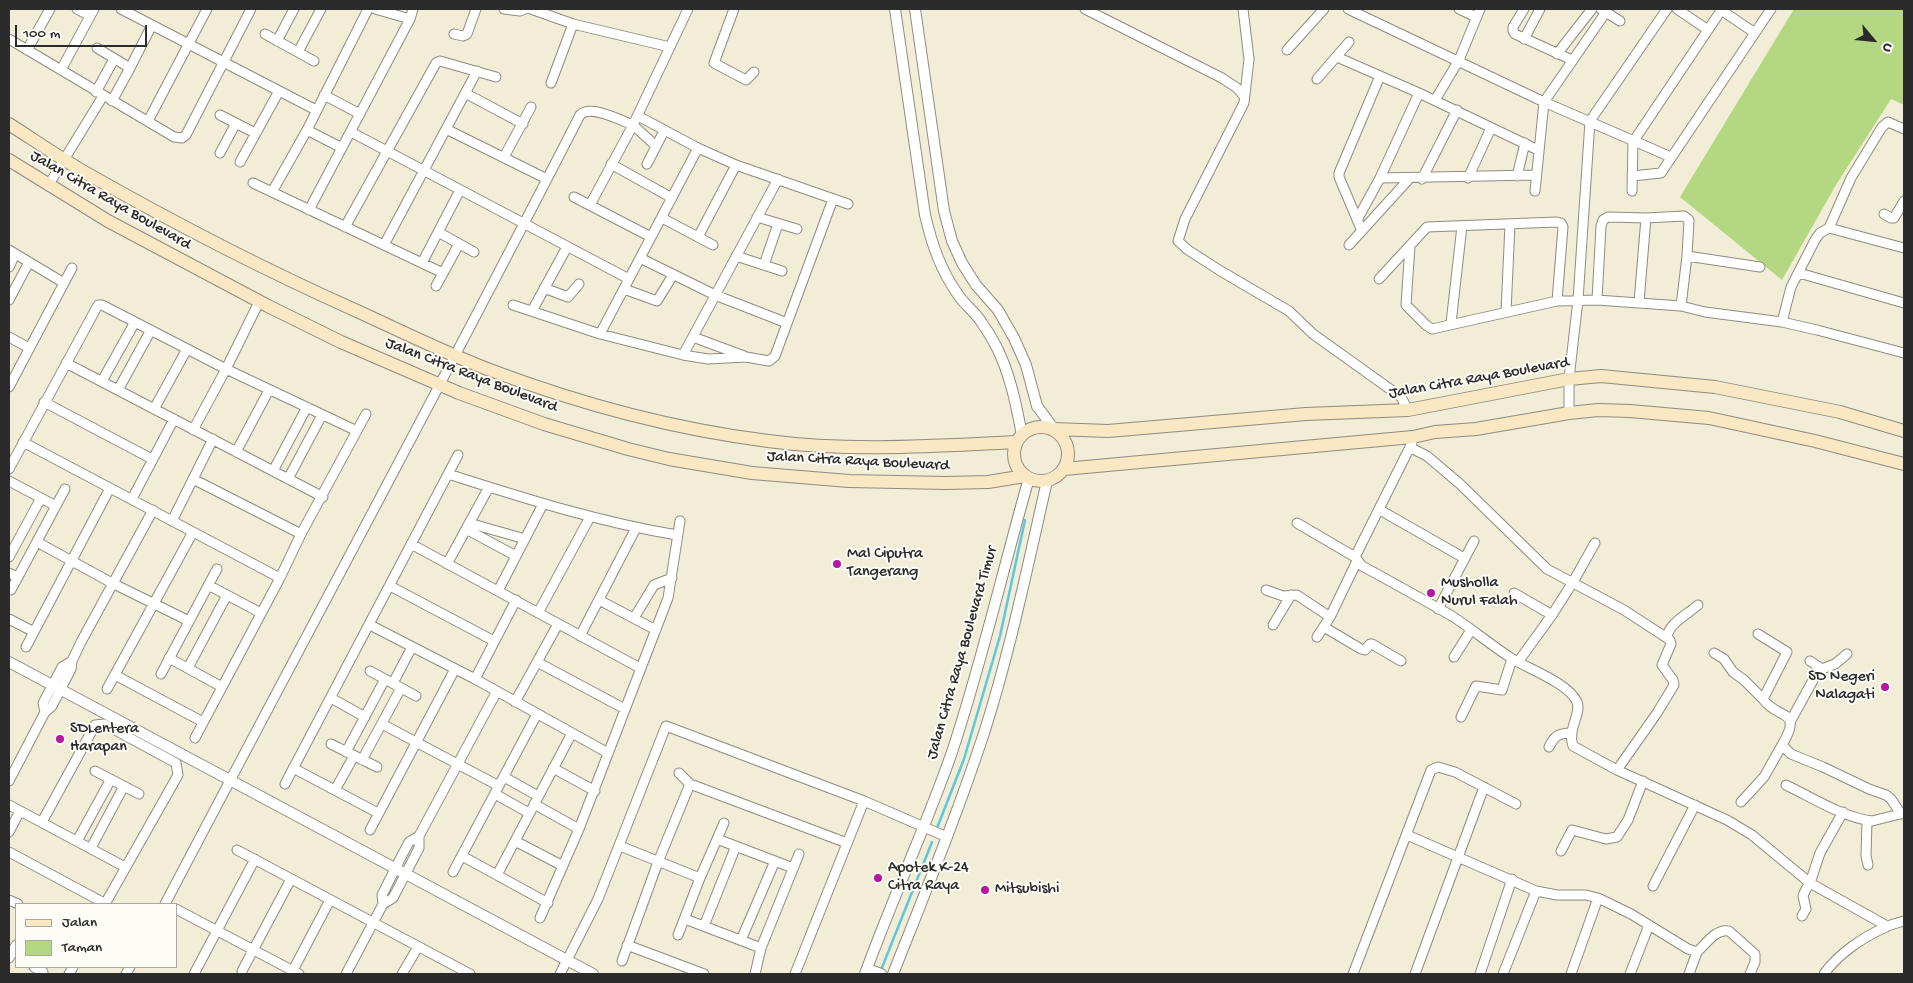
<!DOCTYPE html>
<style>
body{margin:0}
#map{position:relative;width:1913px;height:983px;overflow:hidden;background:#f1edd6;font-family:"Gochi Hand",sans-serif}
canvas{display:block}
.frame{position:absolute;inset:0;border:10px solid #2b2b2b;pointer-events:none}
.legend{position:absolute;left:15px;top:903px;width:162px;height:65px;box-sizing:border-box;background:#fdfcf7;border:1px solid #a9a8a5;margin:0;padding:6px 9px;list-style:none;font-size:15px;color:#2b2b2b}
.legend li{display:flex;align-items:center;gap:10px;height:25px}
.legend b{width:25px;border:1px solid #a9a8a5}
.north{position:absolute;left:1848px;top:15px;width:50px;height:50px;-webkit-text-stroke:4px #fdfcf7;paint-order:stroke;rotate:118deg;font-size:14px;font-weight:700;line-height:20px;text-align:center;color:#2b2b2b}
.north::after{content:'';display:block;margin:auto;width:18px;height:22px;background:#2b2b2b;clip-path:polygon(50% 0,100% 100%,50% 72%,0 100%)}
.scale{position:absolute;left:15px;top:25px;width:132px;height:22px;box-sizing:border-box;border:2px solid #2b2b2b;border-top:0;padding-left:6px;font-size:15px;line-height:18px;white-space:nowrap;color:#2b2b2b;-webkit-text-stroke:4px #fdfcf7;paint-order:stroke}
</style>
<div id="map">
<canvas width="1913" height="983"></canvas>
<div class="frame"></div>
<ul class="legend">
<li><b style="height:6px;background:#fae7c3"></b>Jalan</li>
<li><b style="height:14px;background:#b3d881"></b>Taman</li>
</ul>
<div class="north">U</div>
<div class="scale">100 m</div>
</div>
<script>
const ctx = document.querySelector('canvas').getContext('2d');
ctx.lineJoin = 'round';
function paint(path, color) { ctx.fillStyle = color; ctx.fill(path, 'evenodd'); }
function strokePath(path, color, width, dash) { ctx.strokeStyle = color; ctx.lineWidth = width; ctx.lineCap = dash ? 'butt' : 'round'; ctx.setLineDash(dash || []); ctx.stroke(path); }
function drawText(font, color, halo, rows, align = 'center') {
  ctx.font = font + ' "Gochi Hand",sans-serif'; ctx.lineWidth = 4; ctx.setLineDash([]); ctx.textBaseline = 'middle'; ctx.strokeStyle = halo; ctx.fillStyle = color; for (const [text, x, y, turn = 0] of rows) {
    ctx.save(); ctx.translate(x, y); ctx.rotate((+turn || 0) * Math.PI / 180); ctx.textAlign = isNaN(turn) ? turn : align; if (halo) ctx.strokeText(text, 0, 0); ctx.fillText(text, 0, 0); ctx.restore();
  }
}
paint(new Path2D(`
 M1794,9H1904V105L1891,99L1836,185L1782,280L1680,197Z`), '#b3d881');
strokePath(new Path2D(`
 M937,828L964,759L1000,636L1025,520
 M881,970L932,842`), '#5fc7db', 2.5);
const minor = new Path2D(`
 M77,9L90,16
 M121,9L316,110
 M504,9L520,11L525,9
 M531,9L573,24L670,47
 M734,9L714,63L746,80L754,72
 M1085,9L1222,78L1237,88L1243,95
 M1243,9L1249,59L1244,103L1185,219L1178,241L1188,250L1219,270L1289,311L1313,334L1401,397L1408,410
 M1348,9L1544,102L1671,157
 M1459,9L1476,17
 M1524,9L1513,27V31L1515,34L1572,60
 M1601,9L1620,21
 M1677,9L1708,30
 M1721,10L1755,33
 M410,19L413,9
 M265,34L314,61
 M454,34L463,36L467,34L476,9
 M9,39L174,137L182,138L186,135L251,9
 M1524,39L1540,9
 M277,41L294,9
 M97,48L130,68L152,25
 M27,50L50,9
 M1287,50L1324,9
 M298,52L321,9
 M1557,54L1592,9
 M1337,57L1419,93L1538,150
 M61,70L94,9
 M1317,79L1349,42
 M551,83L573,24
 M96,92L114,59
 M465,93L523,124
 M324,95L360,114
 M1435,100L1459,60L1480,9
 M112,101L130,68
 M220,115L255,133
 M638,116L698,148L736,165L848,204
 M148,121L207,9
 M446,129L547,179
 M307,130L342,148
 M351,132L629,279
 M220,153L236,123
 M504,157L531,107
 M240,162L279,91
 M611,164L672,198
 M647,164L664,131
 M1517,176L1525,143
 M1632,176L1661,173L1771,9
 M1380,178L1536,175
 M1468,178L1491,128
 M1422,179L1457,110
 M253,183L443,273
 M48,186L103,96
 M1535,191L1544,102L1606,12
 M1632,191L1633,142L1722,9
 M272,192L307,130L368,9
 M574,197L651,237
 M590,205L633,125L656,146
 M309,210L410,19L375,9
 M1884,214L1891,218H1894L1904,201
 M757,217L797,229
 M662,218L713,245
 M1357,220L1380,178L1419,93
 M345,227L436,63L440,61L496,77
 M1829,228L1904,248
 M1362,231L1339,177V173L1380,76
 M438,232L474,252
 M698,237L736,165
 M384,245L477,71
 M1349,245L1409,179
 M1410,246L1406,305L1426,325L1432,329L1557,301L1597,300L1681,306L1705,312L1782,322L1817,330L1904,353
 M9,250L64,283
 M736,256L782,271
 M1687,256L1760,267
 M640,258L715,295L787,323
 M422,263L460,190
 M764,265L778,224
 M9,267L15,254
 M1799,273L1904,303
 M1379,279L1427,227L1557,222L1561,223L1563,227L1557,301
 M436,286L459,244
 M544,288L568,297L579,284
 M624,289L657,301L673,275
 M9,300L29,262
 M1597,300L1601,226L1603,220L1608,217L1646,218L1684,216L1689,220L1687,256L1681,306
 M1639,302L1646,218
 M513,305L600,334L683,355L708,359L746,357L769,361L775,356L833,199
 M532,311L567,247
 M1506,312L1510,224
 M1782,322L1791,287L1815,240L1820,233L1829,228L1851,178L1882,127L1888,122L1904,129
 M1451,323L1462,226
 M600,334L698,148
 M9,337L29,348
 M693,337L744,356
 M683,355L778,179
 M66,363L323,497
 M102,381L135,322
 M9,387L72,268
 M118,390L151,330
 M44,402L152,459
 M154,409L187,349
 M1569,413V379L1578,300L1590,121L1667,9
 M193,430L226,369L259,302
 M23,442L280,578
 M1411,448L1427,456L1460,484L1547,569L1624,610L1670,640L1671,644L1662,665L1673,680L1674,685L1657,713L1617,770
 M236,452L269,390
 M9,469L98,305H102L226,369L357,431
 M273,471L307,407
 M448,474C524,498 598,522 677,535
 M193,479L301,534
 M288,479L322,415
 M9,481L56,506
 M132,499L174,419
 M1380,510L1464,558
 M172,521L213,439
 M469,523L525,539
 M1297,523L1355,557L1362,566C1392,582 1422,599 1452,616C1472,629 1491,645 1511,658C1528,669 1569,683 1577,702C1582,713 1567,729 1573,746L1617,770L1727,820L1752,835L1810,883L1887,926
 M466,529L516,556
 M37,542L112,583L189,621
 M411,544L640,668
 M9,557L41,498
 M1355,557L1412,443
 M447,564L489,487
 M9,573L18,577
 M208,585L261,613
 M390,586L494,641
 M11,590L65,489
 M1266,590L1283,596L1297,595L1330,617
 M498,591L543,504
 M1514,593L1552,615L1518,662
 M599,600L656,630
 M1438,609L1474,541
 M538,613L590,517
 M1552,615L1573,582L1595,543
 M634,618L654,585L672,578
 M9,619L34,632
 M370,625L475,679L608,753
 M1273,625L1291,595
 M1324,627L1361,649L1365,650L1370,644H1372L1401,661
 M1758,634L1787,652L1763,699C1777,720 1804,708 1782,745L1791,754L1823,767L1869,789L1886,795L1891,799L1901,814
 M580,636L636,528
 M1317,637L1330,617L1357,561
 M1667,637C1669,623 1688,614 1698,605
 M26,647L110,488
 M1714,653L1724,659L1733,672L1744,680L1763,699
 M1454,657L1471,630
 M169,658L222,687
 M1810,661L1822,669
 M537,662L625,709
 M188,668L227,595
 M370,671L416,696
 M161,674L217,569
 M115,675L203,722
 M475,679L516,600
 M393,683L412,647
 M107,689L193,532
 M331,698L365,717
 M515,702L558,624
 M45,712L43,703L62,667L72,661
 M1461,717L1476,686L1502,690L1512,659
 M1790,722L1817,673L1822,669L1835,664L1847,654
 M382,724L499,786
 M195,738L280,578L301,534L366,414
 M331,744L377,767
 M1549,747C1554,736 1559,733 1571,733
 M346,752L385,679
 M362,760L401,688
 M293,768L378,813
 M553,768L595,791
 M95,771L139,794
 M679,773L690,784L847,843
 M504,777L538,796
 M9,781L45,712L52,706L71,669L72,661L81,642L153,510
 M285,784L458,455
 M1786,785C1811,797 1844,818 1872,821L1904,813
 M335,790L354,756
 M495,794L529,813
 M1741,802L1764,777L1782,745
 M534,804L579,829
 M9,805L125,867
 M1867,821L1866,856L1868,865
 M42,822L95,725L104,724L176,763L178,775L105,904
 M370,830L455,669
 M9,832L20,811
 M1407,835L1536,891L1557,895H1586L1598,898L1631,914L1688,949L1697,952C1706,944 1716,928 1729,931L1755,954V962L1750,974
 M717,839L793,868
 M77,841L111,779
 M515,841L563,866
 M620,846L700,878
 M91,848L124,786
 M237,850L470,974
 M1561,851L1572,830L1606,839L1617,837L1628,820L1643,781
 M9,852L106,904
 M462,856L548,903
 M453,872L537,714
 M497,875L572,733
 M1653,886L1695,805
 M9,900L18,904
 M165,904C303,641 445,379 580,115C590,104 620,120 633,125L688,9
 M383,904L393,898L419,848V836
 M176,909L299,974
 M1802,916L1806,909L1803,896L1806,889L1810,883L1820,853L1843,812
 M540,918L579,829L668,598L680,521
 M685,919L761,948
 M704,926L736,846
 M678,935L700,878L724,823
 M741,940L775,861
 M627,945L704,974
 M9,958L16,945
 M622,961L658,862L690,784
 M34,967L43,972
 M242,971L291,879
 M69,974L73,967
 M126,974L130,967
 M194,974L255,859
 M291,974L330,900
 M346,974L383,904L382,895L399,861L409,842L419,836L497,691
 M402,974L418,947
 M560,974L598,899L666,726L864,801L947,837
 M755,974L761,948L799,854
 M795,974L864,801
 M1353,974L1431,770L1438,767L1455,772L1516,804
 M1415,974L1484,787
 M1480,974L1512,879
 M1503,974L1536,891
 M1571,974L1598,898
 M1630,974L1649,925
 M1689,974L1697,952
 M1824,974C1838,954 1863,937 1886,927C1891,924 1898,923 1904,921`);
const tertiary = new Path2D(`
 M895,9L925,215C932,245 941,271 959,296C966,306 976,313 982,323C987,330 992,338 996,346C1010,373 1016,404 1022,435
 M915,9L944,211L952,241L962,263L976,285L998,310L1014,338L1026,365L1037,406L1054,429
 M9,662L593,974
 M867,969L881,974
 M865,974C892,899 926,827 952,752C982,662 1003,569 1029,478
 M893,974C925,893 958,813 985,730C1011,648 1028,564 1047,481`);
const secondary = new Path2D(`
 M9,124C34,140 60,158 86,173C174,223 265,270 357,311C401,331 445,353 490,370C580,404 673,429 768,441C851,452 934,446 1017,442
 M9,160L108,221L268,306L341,342L459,393L544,424L628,449L669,459L752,473L849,481L946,483L988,482L1025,476
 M1014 454a27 27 0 1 1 54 0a27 27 0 1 1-54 0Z
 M1054,429L1108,431L1306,414L1408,410L1569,379L1601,376L1715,387L1840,412L1904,431
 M1064,469L1413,437L1435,432L1476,429L1569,413L1598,410L1630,411L1709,418L1815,441L1904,464`);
strokePath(minor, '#8e8c80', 11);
strokePath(tertiary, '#8e8c80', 12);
strokePath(secondary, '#8e8c80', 14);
strokePath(minor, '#fff', 9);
strokePath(tertiary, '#fff', 10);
strokePath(secondary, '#fae7c3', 12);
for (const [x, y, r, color] of [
 [837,564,5,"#b5179e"],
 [1431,593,5,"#b5179e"],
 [1885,687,5,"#b5179e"],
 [60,739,5,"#b5179e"],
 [878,878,5,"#b5179e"],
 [985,890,5,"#b5179e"]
]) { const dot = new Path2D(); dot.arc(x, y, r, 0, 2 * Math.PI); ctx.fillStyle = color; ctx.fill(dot); strokePath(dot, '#fdfcf7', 2); }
drawText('16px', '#2b2b2b', '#fdfcf7', [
 ["Jalan Citra Raya Boulevard",110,201,30],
 ["Jalan Citra Raya Boulevard",471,376,21],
 ["Jalan Citra Raya Boulevard",1479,379,-10],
 ["Jalan Citra Raya Boulevard",858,462,3],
 ["Jalan Citra Raya Boulevard Timur",963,653,-74]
]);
drawText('16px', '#2b2b2b', '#fdfcf7', [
 ["Mal Ciputra",847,555],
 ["Tangerang",847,573],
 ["Musholla",1441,584],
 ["Nurul Falah",1441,602],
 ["SD Negeri",1875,678,"right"],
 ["Nalagati",1875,696,"right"],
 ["SDLentera",70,730],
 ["Harapan",70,748],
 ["Apotek K-24",888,869],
 ["Citra Raya",888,887],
 ["Mitsubishi",995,890]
], 'left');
</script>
